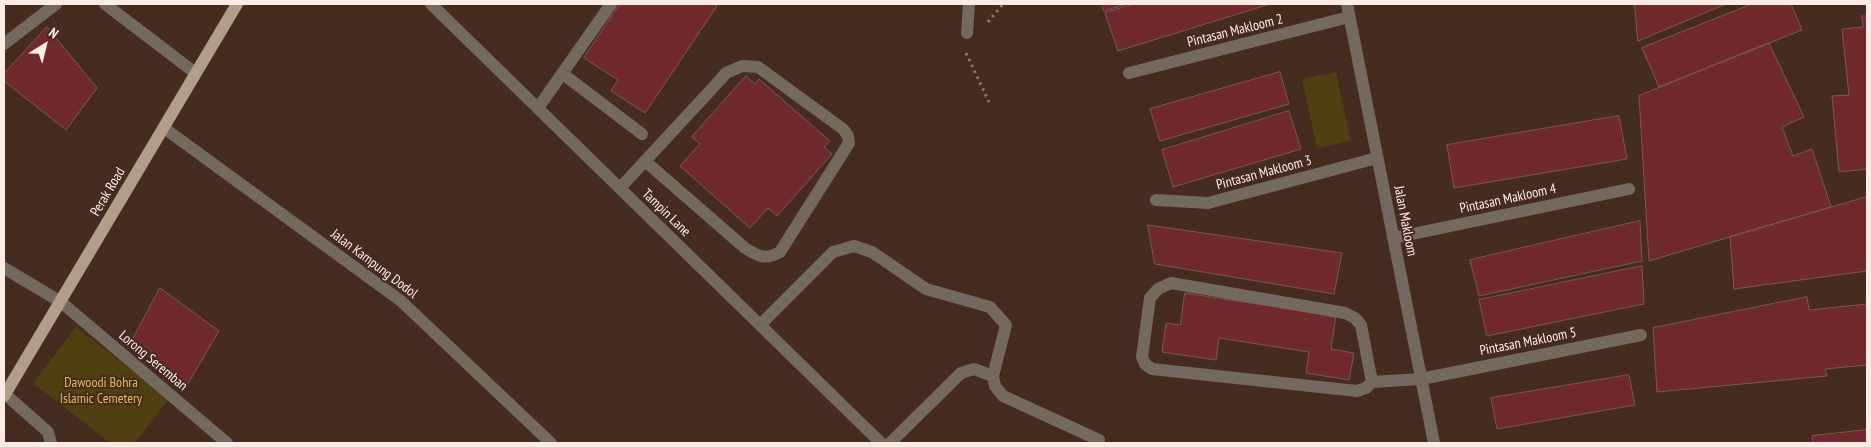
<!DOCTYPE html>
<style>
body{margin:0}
#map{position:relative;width:1871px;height:447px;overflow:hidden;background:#452b20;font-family:"PT Sans Narrow",sans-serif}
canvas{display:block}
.frame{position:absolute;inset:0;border:5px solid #fdece5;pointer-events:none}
.north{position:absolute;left:20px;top:20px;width:50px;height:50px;-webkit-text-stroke:4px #452b20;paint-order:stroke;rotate:36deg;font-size:14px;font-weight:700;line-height:20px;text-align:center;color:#fdece5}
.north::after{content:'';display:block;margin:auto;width:18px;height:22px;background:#fdece5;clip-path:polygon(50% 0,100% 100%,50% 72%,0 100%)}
</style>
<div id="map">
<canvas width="1871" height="447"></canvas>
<div class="frame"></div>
<div class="north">N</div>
</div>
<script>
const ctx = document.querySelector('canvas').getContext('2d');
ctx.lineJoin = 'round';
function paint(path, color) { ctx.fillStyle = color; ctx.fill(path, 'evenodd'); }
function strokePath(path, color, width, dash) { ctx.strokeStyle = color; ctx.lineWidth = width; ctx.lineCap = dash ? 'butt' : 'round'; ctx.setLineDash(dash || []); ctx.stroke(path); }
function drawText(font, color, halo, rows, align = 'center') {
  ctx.font = font + ' "PT Sans Narrow",sans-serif'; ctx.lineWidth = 4; ctx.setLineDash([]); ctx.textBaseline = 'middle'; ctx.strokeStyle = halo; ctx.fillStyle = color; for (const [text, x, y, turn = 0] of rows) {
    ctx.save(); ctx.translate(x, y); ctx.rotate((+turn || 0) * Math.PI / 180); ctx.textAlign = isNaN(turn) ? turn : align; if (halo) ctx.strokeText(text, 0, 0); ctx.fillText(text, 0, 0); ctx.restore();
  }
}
paint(new Path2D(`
 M1336,72L1351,141L1317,148L1302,79Z
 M76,327L169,399L135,443H110L33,383Z`), '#503f10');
const building = new Path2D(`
 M620,4H714L717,6L645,113L611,91L618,80L584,58Z
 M1102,4H1127L1104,11Z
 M1134,4H1270L1118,51L1105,13Z
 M1635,4H1726L1638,41Z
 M1752,4H1791L1802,30L1659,87L1642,48Z
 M1862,16H1867V169L1839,172L1832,96L1849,95L1842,29L1863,27Z
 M47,27L97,88L66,130L4,81V74Z
 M1769,43L1804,117L1782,127L1793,156L1812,149L1831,207L1649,261L1639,96Z
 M1280,72L1289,104L1160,141L1150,109Z
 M746,76L755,84L759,79L830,141L824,147L832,154L777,216L768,208L750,228L680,166L700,144L692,137Z
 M1289,111L1301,149L1173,187L1162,150Z
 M1619,116L1627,159L1454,188L1447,145Z
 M1867,197V271L1734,289L1730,237Z
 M1640,221L1642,261L1479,296L1470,260Z
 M1148,225L1342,253L1334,294L1155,264Z
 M1642,266L1644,304L1487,336L1479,300Z
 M160,288L219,331L186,387L132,341Z
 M1185,293L1336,316L1331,349L1354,353L1349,380L1306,373L1309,352L1219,338L1216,360L1162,352L1166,323L1180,325Z
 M1807,297L1809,310L1867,304V365L1825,369L1827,376L1657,392L1653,328Z
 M1629,375L1635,405L1497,429L1491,398Z
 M1867,430V443H1813L1812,436Z`);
paint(building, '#70292d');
strokePath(building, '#795858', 1);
strokePath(new Path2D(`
 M988,22L1003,4
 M966,53L989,102`), '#8e786e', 3, [2.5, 4]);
strokePath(new Path2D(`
 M105,4L194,72
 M431,4L881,443
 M1347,4L1434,443
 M967,33L969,4
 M4,44L56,4
 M1129,73L1349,17
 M563,74L642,134
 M538,108L611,4
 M164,128L401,301L551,443
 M620,188L720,80L726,73L742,66L758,67L843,129L848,136L849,143L780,252C765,260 759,257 745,248L645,161
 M1156,200L1208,203L1377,158
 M1393,238L1629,189
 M4,268L61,302L227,443
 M760,325L833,252L854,246L872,252L926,289L990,307L1006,325L993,376L995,386L1003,396L1099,440
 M1372,382L1361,325L1355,318L1345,313L1171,283L1158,289L1150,298L1142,357L1145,364L1152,369L1357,391L1366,388L1372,382L1421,379L1641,335
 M5,394L48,432L51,443
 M890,443L961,373L974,369L993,376`), '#73695f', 12);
strokePath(new Path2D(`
 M4,396L237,4`), '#b29d8a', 12);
drawText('14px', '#fdece5', '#452b20', [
 ["Pintasan Makloom 2",1235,31,-14],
 ["Pintasan Makloom 3",1264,173,-15],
 ["Perak Road",108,192,-59],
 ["Pintasan Makloom 4",1508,199,-12],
 ["Tampin Lane",666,213,44],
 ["Jalan Makloom",1405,221,79],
 ["Jalan Kampung Dodol",374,264,37],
 ["Pintasan Makloom 5",1528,342,-11],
 ["Lorong Seremban",153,361,40]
]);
drawText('14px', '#e3bc53', '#452b20', [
 ["Dawoodi Bohra",101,383],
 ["Islamic Cemetery",101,399]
]);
</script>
